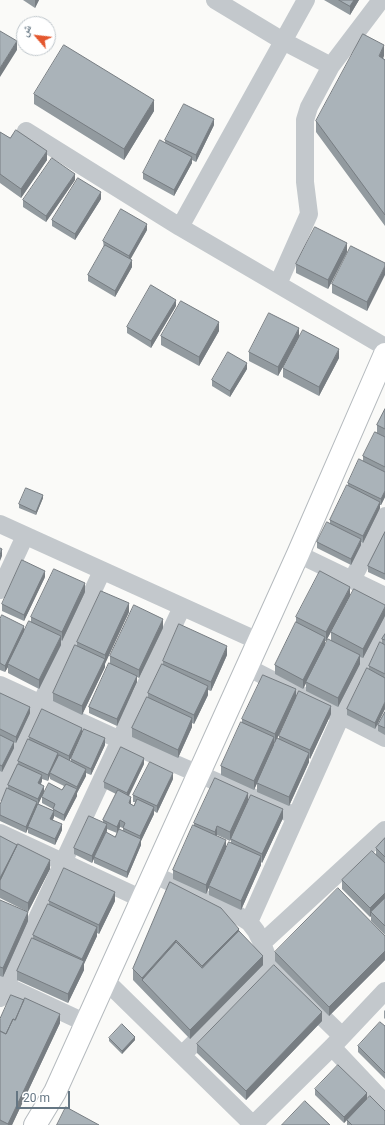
<!DOCTYPE html>
<meta charset="utf-8">
<style>
body{margin:0}
#map{position:relative;width:385px;height:1125px;overflow:hidden;background:#fafaf8;font-family:Roboto,"Noto Naskh Arabic",sans-serif}
canvas{display:block}
.north{position:absolute;left:16px;top:16px;width:40px;height:40px;box-sizing:border-box;background:#fff;border:1px solid #c1c8cd;border-radius:50%;rotate:298deg;font-size:11px;font-weight:700;line-height:16px;text-align:center;color:#657683}
.north::after{content:'';display:block;margin:auto;width:14px;height:18px;background:#e4572e;clip-path:polygon(50% 0,100% 100%,50% 72%,0 100%)}
.scale{position:absolute;left:16px;top:1091px;width:54px;height:18px;box-sizing:border-box;border:2px solid #657683;border-top:0;padding-left:5px;font-size:12px;line-height:14px;white-space:nowrap;color:#657683;-webkit-text-stroke:3px #fff;paint-order:stroke}
</style>
<div id="map">
<canvas width="385" height="1125"></canvas>
<div class="north">ش</div>
<div class="scale">20 m</div>
</div>
<script>
const ctx = document.querySelector('canvas').getContext('2d');
ctx.lineJoin = 'round';
function strokePath(path, color, width, dash) { ctx.strokeStyle = color; ctx.lineWidth = width; ctx.lineCap = dash ? 'butt' : 'round'; ctx.setLineDash(dash || []); ctx.stroke(path); }
function paint(path, color) { ctx.fillStyle = color; ctx.fill(path, 'evenodd'); }
const major = new Path2D(`
 M35,1125L55,1092L298,554L385,354`);
strokePath(major, '#b5babe', 24);
strokePath(new Path2D(`
 M215,0L283,41L331,66
 M26,131L180,227L385,347
 M180,227L306,0
 M278,284L309,214L305,182V120L309,107L331,66L381,0
 M0,524L258,641
 M298,554L385,596
 M352,580L385,516
 M0,590L25,536
 M247,667L385,738
 M0,685L120,740L296,816
 M0,792L102,571
 M0,833L142,899
 M153,874L236,914L249,922L256,931L262,943L271,967L342,1036
 M249,922L341,716L385,626
 M262,943L385,830
 M105,980L253,1125L332,1047L385,991
 M0,983L86,1023
 M0,998L182,607
 M332,1047L385,1103
 M182,1055L271,967`), '#c3c8cc', 18);
strokePath(major, '#fff', 22);
paint(new Path2D(`
 M23,0H39L35,8Z
 M324,0H359L350,15Z
 M384,56L383,58L385,60V226L316,132V121Z
 M34,94L154,111L124,160L34,104Z
 M214,125L196,162L192,160V163L174,196L143,179V173L165,143V140Z
 M0,132L10,138L47,160L21,198L0,183Z
 M75,180L46,222L23,207V200Z
 M101,199L75,240L52,226V220Z
 M147,230L130,259L132,267L115,297L88,281V275L104,248L103,241Z
 M347,252L328,289L296,273V264Z
 M385,263L367,311L332,293V284Z
 M176,306L151,348L127,333V327Z
 M219,331L199,366L161,345V336Z
 M299,337L278,376L249,361V352Z
 M339,358L319,396L283,377V368Z
 M247,369L230,397L212,386V380Z
 M385,409V497L381,505H380V508L363,543L361,542V545L351,565L317,548V542L330,523V520L348,485V483L363,461V456L377,432V425Z
 M43,498L36,515L19,508V504Z
 M385,532V580L368,572V566Z
 M45,577L24,621L2,611V604Z
 M85,592L62,641L61,640V645L39,689L8,673V667L5,672L0,670V619L24,631L31,622V617Z
 M350,596L326,641H325V645L331,640V632L385,605V616L363,658L360,657V664L338,707L306,691V683L303,689L275,674V665L296,623V617Z
 M129,612L105,663V667L82,715L53,701V693L77,646V642Z
 M163,628L139,678L137,677V682L117,726L89,713V707L110,664V656Z
 M385,634V709L375,729L347,715V709L369,669V666L382,643V639Z
 M227,655L211,691L208,690V695L194,724L192,723V727L178,758L132,737V728L148,697V693L163,664V661Z
 M0,693L30,713L16,743L14,742V748L2,772L0,771Z
 M296,698L275,743L274,742L254,790L221,775V766L242,723V719Z
 M385,712V735L378,731V725Z
 M331,714L310,759L309,758V762L289,806L257,792V783L279,739V736Z
 M82,734L69,761H71V759L105,745L91,775L86,773V776L77,793V796L64,821L54,816L53,820L62,830L55,845L28,833V828L26,833L0,821V805L8,788V785L18,764V761L29,739V737ZM50,775V779L64,786L62,790L42,797V803L53,809V811L38,804L44,792L41,784L42,781V779L48,781Z
 M144,764L129,796L131,804L134,806L135,802H133V795L173,779L157,813L154,811V814L141,841V845L127,878L94,863V858L92,863L74,854V848L103,822V820L116,794L104,788V782ZM120,827L123,828V831L119,829ZM107,829L117,833L115,837L106,833Z
 M248,793L230,841L217,835V836L226,849L206,894L173,879V870L194,826V823Z
 M283,818L262,863L261,862V865L241,910L209,895V886L231,843V839Z
 M0,836L50,869L28,912L0,898Z
 M385,838V935L371,921V916L370,917L342,889V880L376,854V848Z
 M170,882L239,931L263,965L190,1039L133,980V969Z
 M0,900L28,921L3,977L0,976Z
 M49,901H115L99,934L97,933V936L84,964V970L68,1003L17,980V971L33,938V935L49,904Z
 M385,936V960L329,1016L275,961V952Z
 M385,1010V1019L384,1018V1011Z
 M0,1019L60,1023L12,1125H0Z
 M322,1021L246,1100L197,1053V1044Z
 M385,1026V1079L358,1052V1046Z
 M109,1038L135,1040L122,1054L109,1041Z
 M315,1089L367,1099L385,1125H347V1120L344,1123L315,1095Z`), '#929a9f');
paint(new Path2D(`
 M35,0H39L35,8Z
 M354,0H359L350,15V6Z
 M17,41V50L0,77V68Z
 M384,45V56L379,67V56Z
 M154,100V111L124,160V149Z
 M214,119V125L196,162V155Z
 M47,151V160L21,198V189Z
 M192,157V163L174,196V190Z
 M75,174V180L46,222V216Z
 M101,192V199L75,240V234Z
 M147,224V230L129,262V256Z
 M347,243V252L328,289V280Z
 M132,260V267L115,297V291Z
 M385,266V275L367,311V302Z
 M176,300V306L151,348V341Z
 M219,322V331L199,366V357Z
 M299,328V337L278,376V367Z
 M339,349V358L319,396V387Z
 M247,363V369L230,397V391Z
 M385,491V497L381,505V499Z
 M43,495V498L36,515V512Z
 M380,502V508L363,543V536Z
 M361,539V545L351,565V559Z
 M2,549V556L0,561V555Z
 M45,571V577L24,621V615Z
 M85,583V592L62,641V632Z
 M350,587V596L326,641V632Z
 M129,603V612L105,664V655Z
 M385,607V616L363,658V649Z
 M163,619V628L139,678V670Z
 M24,626V632L8,664V667L5,672V666Z
 M61,636V645L39,689V680Z
 M325,637V646L303,689V680Z
 M227,646V655L211,691V682Z
 M360,655V664L338,707V698Z
 M105,659V667L82,715V706Z
 M137,676V682L117,726V719Z
 M208,686V695L194,724V715Z
 M296,689V698L275,743V734Z
 M385,702V709L375,729V723Z
 M331,706V714L310,759V750Z
 M30,707V713L16,743V737Z
 M192,718V727L178,758V750Z
 M82,728V734L69,762V756Z
 M274,737V746L254,790V781Z
 M105,738V745L91,775V769Z
 M14,742V748L2,772V766Z
 M58,753V759L50,773V775L48,781V775Z
 M309,753V762L289,806V797Z
 M144,758V764L127,799V793Z
 M86,769V776L77,793V787Z
 M173,773V779L157,813V806Z
 M42,775V781L38,789V783Z
 M44,786V792L38,805V799Z
 M77,789V796L64,821V815Z
 M248,793V802L230,841V832Z
 M131,797V804L129,809V803Z
 M37,802V808L26,833V827Z
 M154,807V814L141,841V845L127,878V872L140,841V836Z
 M283,809V818L262,863V854Z
 M54,811V817L50,825V819Z
 M120,820V827L117,833V827Z
 M62,824V830L55,845V839Z
 M107,824V831L92,863V856Z
 M217,826V835L215,841V832Z
 M226,840V849L206,894V885Z
 M17,845V854L0,887V878Z
 M261,856V865L241,910V901Z
 M50,860V869L28,912V903Z
 M115,892V901L99,934V925Z
 M385,893V902L371,912V916L370,917V908Z
 M28,912V921L3,977V968Z
 M97,927V936L84,964V970L68,1003V994L82,965V959Z
 M239,929V940L202,977V966Z
 M176,940V950L142,980V978Z
 M385,951V960L329,1016V1007Z
 M263,956V965L190,1039V1030Z
 M322,1012V1021L246,1100V1091Z
 M60,1014V1023L12,1125H8V1124Z
 M135,1037V1040L122,1054V1051Z
 M367,1093V1099L344,1123V1117Z`), '#777d82');
const building = new Path2D(`
 M339,0H354L350,6Z
 M0,31L17,41L0,68Z
 M363,34L384,45L379,56L385,60V215L316,121Z
 M64,45L154,100L124,149L34,94Z
 M184,104L214,119L196,155L165,140Z
 M16,130L47,151L21,189L0,174V132L10,138Z
 M160,140L192,157L174,190L143,173Z
 M52,158L75,174L46,216L23,200Z
 M78,178L101,192L75,234L52,220Z
 M121,209L147,224L129,256L103,241Z
 M315,227L347,243L328,280L296,264Z
 M105,245L132,260L115,291L88,275Z
 M351,246L385,263V266L367,302L332,284Z
 M151,285L176,300L151,341L127,327Z
 M181,301L219,322L199,357L161,336Z
 M269,313L299,328L278,367L249,352Z
 M303,330L339,349L319,387L283,368Z
 M228,352L247,363L230,391L212,380Z
 M385,409V429L377,425Z
 M375,432L385,437V467L363,456Z
 M359,459L385,472V491L381,499L348,483Z
 M347,485L380,502L363,536L330,520Z
 M26,488L43,495L36,512L19,504Z
 M327,522L361,539L351,559L317,542Z
 M385,532V574L368,566Z
 M0,548L2,549L0,555Z
 M22,560L45,571L24,615L2,604Z
 M54,569L85,583L62,632L31,617Z
 M320,571L350,587L326,632L296,617Z
 M354,589L385,605V607L363,649L331,632Z
 M101,591L129,603L105,655L77,642Z
 M134,605L163,619L139,670L110,656Z
 M2,615L24,626L5,666L0,663V619Z
 M29,621L61,636L39,680L8,664Z
 M296,622L325,637L303,680L275,665Z
 M179,624L227,646L211,682L163,661Z
 M385,634V640L382,639Z
 M328,639L360,655L338,698L306,682Z
 M380,642L385,645V674L369,666Z
 M75,645L105,659L82,706L53,693Z
 M109,663L137,676L117,719L89,707Z
 M162,664L208,686L194,715L148,693Z
 M367,668L385,678V702L375,723L347,709Z
 M263,675L296,689L275,734L242,719Z
 M299,691L331,706L310,750L279,736Z
 M0,693L30,707L16,737L0,729Z
 M147,697L192,718L178,750L132,728Z
 M42,709L82,728L69,756L29,737Z
 M385,712V728L378,725Z
 M241,722L274,737L254,781L221,766Z
 M84,729L105,738L91,769L71,759Z
 M0,735L14,742L2,766L0,765Z
 M277,738L309,753L289,797L257,783Z
 M28,739L58,753L48,775L18,761Z
 M121,747L144,758L127,793L104,782Z
 M59,755L86,769L77,787L50,773Z
 M150,762L173,773L157,806L133,795Z
 M18,764L42,775L38,783L44,786L38,799L8,785Z
 M215,778L248,793L230,832L217,826L215,832L194,823Z
 M49,783L62,790L66,784L77,789L64,815L53,809L55,804L42,797Z
 M7,788L37,802L26,827L0,815V805Z
 M118,790L131,797L129,803L134,806L137,799L154,807L140,836L123,828L125,823L120,820L117,827L103,820Z
 M251,795L283,809L262,854L231,839Z
 M38,804L54,811L50,819L62,824L55,839L28,827Z
 M89,816L107,824L92,856L74,848Z
 M193,825L226,840L206,885L173,870Z
 M119,829L141,839L127,872L94,857L106,832L115,837Z
 M0,836L17,845L0,878Z
 M385,838V857L376,848Z
 M229,842L261,856L241,901L209,886Z
 M18,844L50,860L28,903L0,889V881Z
 M372,851L385,863V893L370,908L342,880Z
 M64,868L115,892L99,925L49,901Z
 M170,882L221,908L239,929L202,966L176,940L142,978L133,969Z
 M338,888L385,936V951L329,1007L275,952Z
 M385,898V926L371,912Z
 M0,900L28,912L3,968L0,967Z
 M48,904L97,927L82,959L33,935Z
 M239,931L263,956L190,1030L142,980L176,942L202,968Z
 M32,938L84,961L68,994L17,971Z
 M274,965L322,1012L246,1091L197,1044Z
 M11,995L24,1000L15,1020L13,1019L6,1034L0,1031V1019Z
 M25,998L60,1014L8,1124L0,1120V1031L6,1034L13,1019L15,1020Z
 M380,1022L385,1026V1073L358,1046Z
 M122,1024L135,1037L122,1051L109,1038Z
 M338,1065L367,1093L344,1117L315,1089Z
 M370,1096L385,1111V1125H352L347,1120Z
 M305,1101L330,1125H282Z
 M66,1107L99,1125H57Z`);
paint(building, '#aab3b9');
strokePath(building, '#777d82', 1);
</script>
